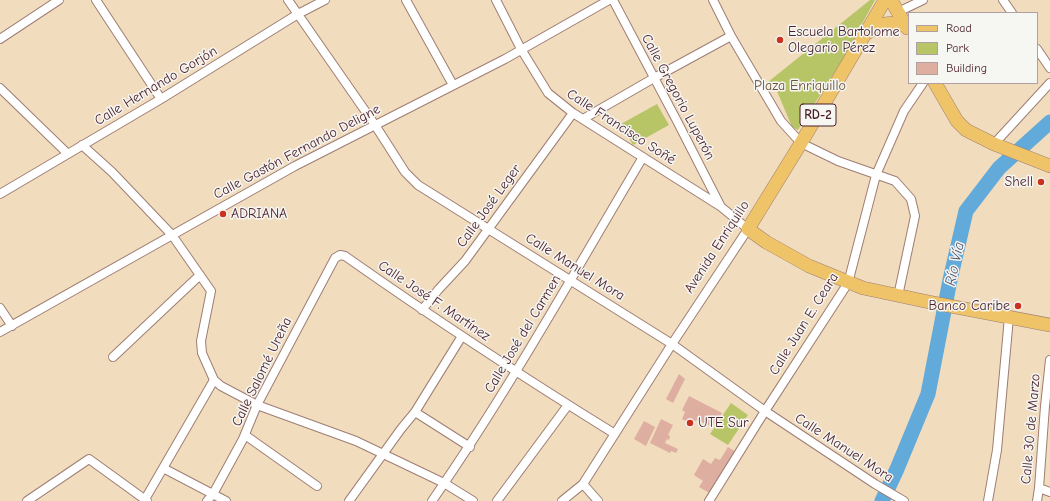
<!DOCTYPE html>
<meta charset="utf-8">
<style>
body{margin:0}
#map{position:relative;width:1050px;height:501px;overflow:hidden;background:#f1dcbe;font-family:"Comic Neue",sans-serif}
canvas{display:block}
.legend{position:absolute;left:908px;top:12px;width:130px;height:72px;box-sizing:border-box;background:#f6f6f2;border:1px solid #b1a0a2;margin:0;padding:5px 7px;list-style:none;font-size:12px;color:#4a1f2b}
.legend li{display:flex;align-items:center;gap:8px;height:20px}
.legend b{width:20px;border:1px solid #b1a0a2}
</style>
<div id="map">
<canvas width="1050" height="501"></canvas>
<ul class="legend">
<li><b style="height:5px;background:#efc469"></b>Road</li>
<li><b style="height:11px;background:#b8c567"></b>Park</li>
<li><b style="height:11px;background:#deaea0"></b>Building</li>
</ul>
</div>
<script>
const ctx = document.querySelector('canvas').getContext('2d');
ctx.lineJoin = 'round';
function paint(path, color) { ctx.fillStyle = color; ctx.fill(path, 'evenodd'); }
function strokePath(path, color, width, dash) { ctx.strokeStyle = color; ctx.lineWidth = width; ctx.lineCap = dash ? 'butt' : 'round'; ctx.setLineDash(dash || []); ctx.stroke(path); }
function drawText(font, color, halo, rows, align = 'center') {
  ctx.font = font + ' "Comic Neue",sans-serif'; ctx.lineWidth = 3; ctx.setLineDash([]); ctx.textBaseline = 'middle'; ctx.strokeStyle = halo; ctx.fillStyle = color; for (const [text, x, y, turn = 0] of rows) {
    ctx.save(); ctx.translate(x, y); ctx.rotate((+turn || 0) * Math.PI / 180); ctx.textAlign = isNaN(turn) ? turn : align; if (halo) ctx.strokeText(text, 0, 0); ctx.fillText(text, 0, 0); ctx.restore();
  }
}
paint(new Path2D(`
 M870,0H875L843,59L798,130L792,127L774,84L768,82Z
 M657,104L669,125L633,145L621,124Z
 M731,403L748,415L728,445L710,434Z`), '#b8c567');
strokePath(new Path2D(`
 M882,501L897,469L928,394L950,280L966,211L999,168L1050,122`), '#62aad9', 15);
paint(new Path2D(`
 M679,374L685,379L673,403L666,399Z
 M689,396L722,413L718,421L715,420L712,427L697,420L690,423L682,419L685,412L682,410Z
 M661,419L673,425L668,435L670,436L669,440L667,439L665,443L678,449L676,453L671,451L670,453L650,443Z
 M644,421L655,427L646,446L634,439Z
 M728,447L736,452L713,495L699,487L703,481L694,475L703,459L711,464L715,458L720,460Z`), '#deaea0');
const minor = new Path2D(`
 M96,0L161,99
 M288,0L375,125L405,172L418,185L672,344L765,411L875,484L904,501
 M406,0L453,85
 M496,0L521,49L548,93L573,113L720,206L748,229L672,344L583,484L562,501
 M613,0L677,121L720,205
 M713,0L731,36L781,121L801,143L838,161L895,181L911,199L915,216L898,296
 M1003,0L1012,13
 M898,12L923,0
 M0,39L59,0
 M1037,49L1050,68
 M0,88L68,154
 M583,119L654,78L731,36
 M994,144L1050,83
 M82,145L112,172L172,235L211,291L201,341L202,353L214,380L221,386L257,405L356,441L444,483L473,501
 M0,194L161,99L298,14L325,0
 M0,308L12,326
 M422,310L438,290L465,261L573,113
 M0,332L295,166L505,59L609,0
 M113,357L200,275
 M415,412L470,447
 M245,435L317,486
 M163,468L226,501
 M583,484L598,501
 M1039,488L1050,492
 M27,501L89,459L147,501
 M144,501L214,380
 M207,501L213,494L243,439L257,405L335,258L340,255L345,256C433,318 523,377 615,434
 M349,501L401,429L415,412L462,336
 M432,501C509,390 574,273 643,157
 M497,501L568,405
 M709,501L765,411L848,283L876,175L904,111L923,83
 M988,501L997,450L1009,317
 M1037,501L1039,488L1045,406L1050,360`);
const primary = new Path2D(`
 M885,0L801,143L748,229L766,242L809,266L863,288L929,302L1050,325
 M891,0L907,28
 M867,33C881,24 889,20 906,26
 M935,83L957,121L966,130L994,144L1050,166`);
strokePath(minor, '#9e7e74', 10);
strokePath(primary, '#9e7e74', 14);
strokePath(minor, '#fff', 8);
strokePath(primary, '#efc469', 13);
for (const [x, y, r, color] of [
 [780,40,4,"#c8321e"],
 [1041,182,4,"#c8321e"],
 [223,214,4,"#c8321e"],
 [1018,306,4,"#c8321e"],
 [690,423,4,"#c8321e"]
]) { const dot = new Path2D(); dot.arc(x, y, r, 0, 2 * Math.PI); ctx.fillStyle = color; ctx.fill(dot); strokePath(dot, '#f6f6f2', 1.5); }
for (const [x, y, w] of [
 [818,115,36]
]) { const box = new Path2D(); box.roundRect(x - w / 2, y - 11, w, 22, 3); ctx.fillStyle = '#f6f6f2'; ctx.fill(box); strokePath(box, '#4a1f2b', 1); }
drawText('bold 13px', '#4a1f2b', null, [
 ["RD-2",818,115]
]);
drawText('14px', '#4a1f2b', '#f6f6f2', [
 ["Escuela Bartolome",788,32],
 ["Olegario Pérez",788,48],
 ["Shell",1033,182,"right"],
 ["ADRIANA",231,214],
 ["Banco Caribe",1010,306,"right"],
 ["UTE Sur",698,423]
], 'left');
drawText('14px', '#4a1f2b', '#f6f6f2', [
 ["Calle Hernando Gorjón",156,86,-31],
 ["Calle Gregorio Luperón",678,97,62],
 ["Calle Francisco Soñé",621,127,33],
 ["Calle Gastón Fernando Deligne",297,152,-28],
 ["Calle José Leger",489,206,-54],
 ["Avenida Enriquillo",717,247,-57],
 ["Calle Manuel Mora",575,267,32],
 ["Calle José F. Martínez",434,301,34],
 ["Calle Juan E. Ceara",804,324,-58],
 ["Calle José del Carmen",523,334,-59],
 ["Calle Salomé Ureña",262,372,-64],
 ["Calle 30 de Marzo",1031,429,-85],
 ["Calle Manuel Mora",844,448,33]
]);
drawText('14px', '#6b513d', '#f6f6f2', [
 ["Plaza Enriquillo",800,86]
]);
drawText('italic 15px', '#545771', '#f6f6f2', [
 ["Río Vía",955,264,-78]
]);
</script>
